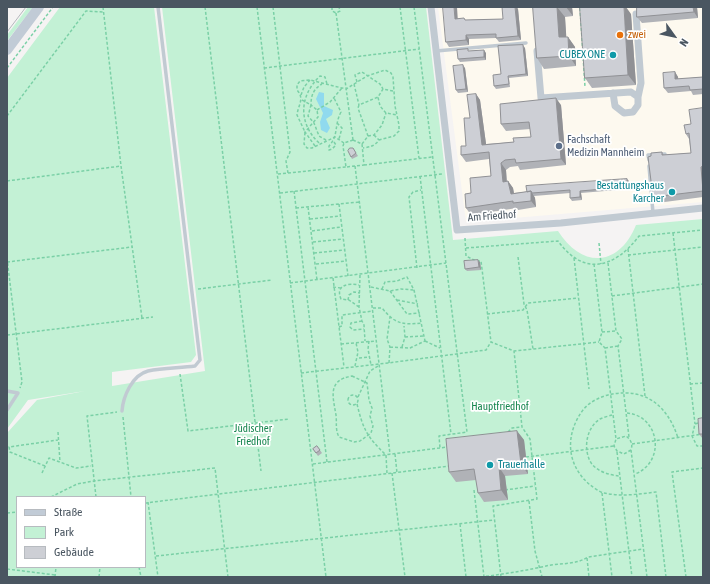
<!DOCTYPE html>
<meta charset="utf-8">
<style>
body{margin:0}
#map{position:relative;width:710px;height:584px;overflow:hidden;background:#f5f3f3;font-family:"Asap Condensed",sans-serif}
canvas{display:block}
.frame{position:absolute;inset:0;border:8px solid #4a5661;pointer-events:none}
.legend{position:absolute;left:16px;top:496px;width:130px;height:72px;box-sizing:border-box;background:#fff;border:1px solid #b7bbc0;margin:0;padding:5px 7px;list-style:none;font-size:12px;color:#4a5661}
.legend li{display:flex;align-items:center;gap:8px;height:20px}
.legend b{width:20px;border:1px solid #b7bbc0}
.north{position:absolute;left:654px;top:16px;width:40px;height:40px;-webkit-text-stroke:3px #fff;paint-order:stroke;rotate:123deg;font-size:11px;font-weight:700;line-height:16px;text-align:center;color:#4a5661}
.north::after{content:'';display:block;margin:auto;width:14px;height:18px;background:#4a5661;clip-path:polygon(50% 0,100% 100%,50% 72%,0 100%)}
</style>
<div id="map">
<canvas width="710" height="584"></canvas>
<div class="frame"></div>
<ul class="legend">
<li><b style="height:5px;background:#c1cbd6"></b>Straße</li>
<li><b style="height:11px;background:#c3f1d5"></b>Park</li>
<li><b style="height:11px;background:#cdcfd5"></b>Gebäude</li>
</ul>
<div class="north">N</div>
</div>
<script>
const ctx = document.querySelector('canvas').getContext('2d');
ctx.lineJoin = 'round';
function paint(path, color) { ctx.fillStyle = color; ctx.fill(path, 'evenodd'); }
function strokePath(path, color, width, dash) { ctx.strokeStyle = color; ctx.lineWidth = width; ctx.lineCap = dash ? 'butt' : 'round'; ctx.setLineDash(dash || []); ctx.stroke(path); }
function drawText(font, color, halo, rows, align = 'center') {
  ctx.font = font + ' "Asap Condensed",sans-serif'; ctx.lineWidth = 3.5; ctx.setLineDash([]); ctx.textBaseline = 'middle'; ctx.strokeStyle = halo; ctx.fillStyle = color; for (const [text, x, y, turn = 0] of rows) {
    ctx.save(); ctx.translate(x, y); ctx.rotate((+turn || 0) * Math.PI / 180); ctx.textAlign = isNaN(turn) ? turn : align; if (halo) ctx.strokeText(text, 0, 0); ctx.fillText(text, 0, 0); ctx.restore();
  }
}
paint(new Path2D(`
 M438,7H703V202L466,222Z`), '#fdf9ef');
paint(new Path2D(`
 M28,7H33L7,41V35Z
 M60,7H154L196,355L191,362L112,372V386L205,371L162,7H426L453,240L558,231C582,269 619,267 636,225L703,219V577H7V433L37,400L85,391L28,400L7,429V78ZM17,497H145V567H17Z`), '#c3f1d5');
paint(new Path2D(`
 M319,92L324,93V106L333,110L332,115L326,119L330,128L327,133L321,130L320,122L323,113L316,99Z`), '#90daee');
strokePath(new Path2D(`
 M103,7L121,166L142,318
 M205,7L261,471
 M257,7L326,577
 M273,7L290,152L286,161L288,173
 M332,7V11L336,13L340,11L339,7
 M400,7L419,158
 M414,7L467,432L439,436L440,448
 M580,8L585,87
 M336,13L353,140
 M7,68L53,7
 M264,68L419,49
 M357,82L355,75L362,72L380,84L383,89
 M354,84L359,105
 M393,91L383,89L378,97L380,106L386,113L397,115
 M301,95L304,87L310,80
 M302,100L311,105L308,116L314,123L319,136L326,140
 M317,110L330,102L342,88
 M7,116L86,11L103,12
 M337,123L342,128L339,139
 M374,135L379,140
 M368,136L358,108L359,105L378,97
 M353,140L362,144L364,165L346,167L343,146L344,143Z
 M334,142L336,145L332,149L329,150V146C339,135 334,125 341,112L334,98
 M319,143C298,123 299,96 320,76L325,77L327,84
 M344,143L335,137L312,148H307L304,144L305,132L297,115C298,105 305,99 297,90V85L300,81L310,80L346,89L367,76L385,70L391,73L393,77L395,106L399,125V131L394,136L379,140C375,146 370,147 363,148
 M362,144L368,136L374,135L382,125L386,113
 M315,146L305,132L318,117L317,110L311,105C311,94 314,89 322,84
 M364,165L432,157
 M355,166L390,454
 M278,174L346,167
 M420,176L451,434
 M7,181L121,166
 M294,191L327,462
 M280,193L442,174
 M339,204L348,276
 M308,207L317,280
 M296,208L360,202
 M310,219L340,216
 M312,231L341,227
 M673,233L695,424
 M465,238L466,256L476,261H481L491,342
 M313,242L343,239
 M599,243L601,264
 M466,248L558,241C584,277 615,268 639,236L703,230
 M628,249L645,396
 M314,253L344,250
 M628,255L703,247
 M518,257L524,304L527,310L533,349
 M7,258L22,382L20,388
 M574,258L589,389
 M7,262L132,247
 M608,263L616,331L622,339L618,346L629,437
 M316,264L346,261
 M594,264L602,332L599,342L605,348L616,439
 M417,268L409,197L413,192L421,190
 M360,275L359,307L362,321L364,325L365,341
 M333,278L344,367
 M290,283L446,263
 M333,287L341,288
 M371,287L390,291L401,289L414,290
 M198,289L272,280
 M382,289L385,282L397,281L407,277L414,290L425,341
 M390,291L407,314L420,313
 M612,296L703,284
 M348,300L349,295L354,292L360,293
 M397,300L418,304
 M359,307L349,300L341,299C335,285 348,283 359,285
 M373,308H382C395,324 402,325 422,323
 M487,314L523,310L528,303L578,298
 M362,321L351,323L350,327L353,330L364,329
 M339,327L342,326V315L373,311
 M602,332L616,331
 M7,335L153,317
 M405,337L423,336
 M369,341L368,349L371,365
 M425,341L440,348
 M341,344L376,341
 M390,347L410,348L425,341
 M402,347L405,337L404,326
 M605,348L618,346
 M359,358L369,357
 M389,363L390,347L387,339L390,317
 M355,366L358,352L356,343
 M301,373L388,363L486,350L491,342L514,351L599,342
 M180,374L188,431L289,419
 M352,376L367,383L369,400L372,408L370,416L373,426L371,433L360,441L354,442L339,437C335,429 337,423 336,415C333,397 327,380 352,376Z
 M690,384L703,383
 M348 400a5 5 0 1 1 10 0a5 5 0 1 1-10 0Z
 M358,397L370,371L378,366
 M357,404C363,429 367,437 386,455L387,474
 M627,413C660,416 666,462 635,474
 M612,415C609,416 604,417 600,419C587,427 583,447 590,461C595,471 609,475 619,476
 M123,417L131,497
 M698,423L695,424L692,436L697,446H703
 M58,432L60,462
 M508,432L512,428L522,427
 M632,444L703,434
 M631,450L624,454L617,451L614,446L616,439L626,436C631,440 633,444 631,450L647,577
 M617,452L632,577
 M395,454L397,473
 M526,457L614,446
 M313,464L447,447
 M45,466L10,452L9,447L58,440
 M42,473L49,458L76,468L91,466
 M392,473L405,577
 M474,490L484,577
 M505,490L535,486
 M602,493L612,577
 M51,497L77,484L94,481L215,468L228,577
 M96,497L87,416L117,412
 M529,501L535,551L542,577
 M148,502L158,577
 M145,503L450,466
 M7,513L17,512
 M460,524L466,577
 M156,556L494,520
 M587,558L589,577
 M139,567L141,577
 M7,569L55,575
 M55,577L56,567
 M99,577L100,567
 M481,577C503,574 524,571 546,566C559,563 576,565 588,557L643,549
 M501,577L493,506L537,499L530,439L522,427L514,351
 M666,577L656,492C639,494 621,497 604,493C599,492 593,487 589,484C566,464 565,434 583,410C590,401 602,396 612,394C647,388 668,407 678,438
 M686,577L672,472L703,468
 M701,577H703`), '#7ad0a6', 1.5, [3, 2]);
strokePath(new Path2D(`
 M436,51L526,43
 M649,160L648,155L665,154
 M649,166L653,213
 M7,391L18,393L7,410
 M122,411C123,397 132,375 148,371C163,368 180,368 195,366L200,360L158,7`), '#c1cad2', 3.5);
strokePath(new Path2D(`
 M431,7L457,230L561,223L703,208
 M636,14L641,83L638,97
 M537,51L541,98C571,96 601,94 631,92L638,97V105L633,112L624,113L615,106L613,93`), '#c1cad2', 7);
strokePath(new Path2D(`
 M7,50L39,7`), '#c1cbd6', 10);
strokePath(new Path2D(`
 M7,32L26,7`), '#b5b8bd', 1);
paint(new Path2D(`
 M533,7H572L573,16L565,17L566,37H568L575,47L576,66L544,69L537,58Z
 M697,7L698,18L642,23L637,17Z
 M518,9L521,40L499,42L496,38L469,39V45L449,47L446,42L457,18L466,20L503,19Z
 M631,14L636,85L592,88L585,78Z
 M525,48L528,76L509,78L510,87L496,89L494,86L501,74Z
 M470,51L486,53V60L460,62L458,59Z
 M465,68L468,92L458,93L456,90Z
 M675,72L678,77V79L703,77V94L693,95L691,91L668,93L664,88Z
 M476,94L480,100L486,144L514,142L531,137L530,129L506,131L501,124L561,105L566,165L520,170L518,166L510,167L506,170L507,182L508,181L513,188L514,193L629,181V189L581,193L582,200L572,201L570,198V193L534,196L535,198L536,207L518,210L517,208L471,215L466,208L471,193L491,176L489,159L466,162L461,155L466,146L470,118Z
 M703,108V197L657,203L653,197L651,156L662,152L664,155L691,153L689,139L686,134L691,124Z
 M353,148L358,156L352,159L351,157Z
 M480,262L481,270L467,271L465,269Z
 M703,418V439L699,434Z
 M517,431L524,440L528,474L505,476L508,500L484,502L478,493L476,480L456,482L449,472Z
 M317,446L322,453L318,456L313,449Z`), '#b0b2b7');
paint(new Path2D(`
 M454,7H457L458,23L455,19Z
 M515,7H517L518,9L521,40L518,36Z
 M557,7L565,17L567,47L559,37Z
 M566,7H572L573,16Z
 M624,7H626L631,14L636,85L628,75Z
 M693,7H697L698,18L694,12Z
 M466,35L469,39V45L466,40Z
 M568,37L575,47L576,66L569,56Z
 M523,45L525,48L528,76L526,74Z
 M484,50L486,53V60L484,57Z
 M463,65L465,68L468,92L466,89Z
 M675,72L678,77L679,84L675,79Z
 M476,94L480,100L487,151L482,145Z
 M556,98L561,105L566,165L561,159Z
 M501,163L506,170L507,189L503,182Z
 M701,167L703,170V190Z
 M627,179L629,181V189L627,187Z
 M508,181L513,188L515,200L511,194Z
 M531,191L535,198L536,207L531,201Z
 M580,191L581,193L582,200L580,197Z
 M478,260L480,262L481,270L479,267Z
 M517,431L524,440L528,474L521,464Z
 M499,467L505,476L508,500L501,490Z`), '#909195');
const building = new Path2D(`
 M443,7H454L455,19L464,18L465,20L503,19L502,7H515L518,36L496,38V34L466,35V40L446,42Z
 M533,7H557L559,37H568L569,56L537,58Z
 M580,7H624L628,75L585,78Z
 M637,7H693L694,12L637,17Z
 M523,45L526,74L508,76L509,84L494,86L493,75L501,74L498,46Z
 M468,49V51L484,50V57L458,59L457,50Z
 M463,65L466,89L456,90L453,66Z
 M675,72V79L703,77V89L690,90L689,86L664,88L663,73Z
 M476,94L482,145L514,142L513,138L531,137L529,122L501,124L500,104L556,98L561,159L516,163L515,159L505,160L501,163L503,182L508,181L511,194L531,191V201L513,203V201L466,208L465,194L471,193L470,178L491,176L489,152L461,155V146H466L464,118H470L467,95Z
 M703,108V166L701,167L703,191L653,197L648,157L651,156V153L662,152V155L691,153L689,133L686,134L684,125L691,124L689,110Z
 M350,148H353L356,153L351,157L348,151Z
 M627,179V187L580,191V197L570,198V190L532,193L531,191L527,192L526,186Z
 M478,260L479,267L465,269L464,261Z
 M703,418V434H699L698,419Z
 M517,431L521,464L499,467L501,490L478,493L474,469L449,472L446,439Z
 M317,446L320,450L316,453L313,449Z`);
paint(building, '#cdcfd5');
strokePath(building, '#909195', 1);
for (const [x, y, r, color] of [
 [620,35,4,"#e8710a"],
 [613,55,4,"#0f9aa8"],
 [559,146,4,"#5c6f8a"],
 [672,192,4,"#0f9aa8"],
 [490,465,4,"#0f9aa8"]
]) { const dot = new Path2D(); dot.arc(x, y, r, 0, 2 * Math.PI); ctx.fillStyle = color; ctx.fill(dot); strokePath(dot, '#fff', 1.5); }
drawText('11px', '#c56008', '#fff', [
 ["zwei",628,35]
], 'left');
drawText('11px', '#0d838f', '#fff', [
 ["CUBEX ONE",605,55],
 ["Bestattungshaus",664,186],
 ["Karcher",664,199],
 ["Trauerhalle",498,465,"left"]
], 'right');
drawText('11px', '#4e5e75', '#fff', [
 ["Fachschaft",567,140],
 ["Medizin Mannheim",567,153]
], 'left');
drawText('11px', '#4a5661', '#fff', [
 ["Am Friedhof",492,216,-4]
]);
drawText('11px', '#17864f', '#fff', [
 ["Hauptfriedhof",500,407],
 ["Jüdischer",253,429],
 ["Friedhof",253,442]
]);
</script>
